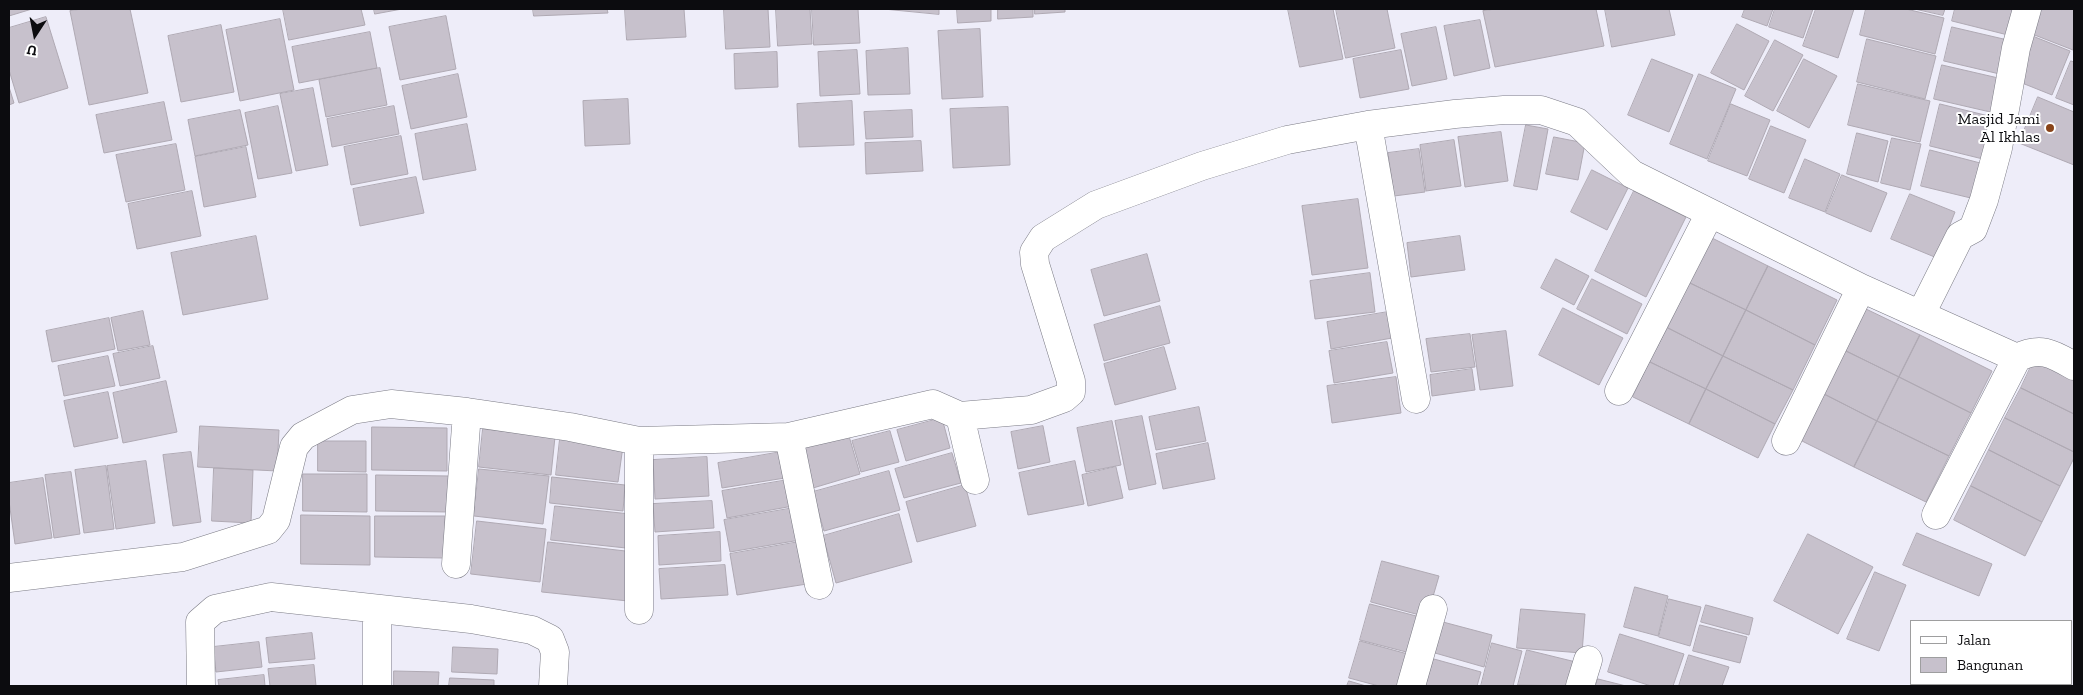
<!DOCTYPE html>
<style>
body{margin:0}
#map{position:relative;width:2083px;height:695px;overflow:hidden;background:#eeedf9;font-family:"Zilla Slab",serif}
canvas{display:block}
.frame{position:absolute;inset:0;border:10px solid #0c0c0f;pointer-events:none}
.legend{position:absolute;left:1910px;top:620px;width:162px;height:65px;box-sizing:border-box;background:#fff;border:1px solid #9e9e9f;margin:0;padding:6px 9px;list-style:none;font-size:15px;color:#0c0c0f}
.legend li{display:flex;align-items:center;gap:10px;height:25px}
.legend b{width:25px;border:1px solid #9e9e9f}
.north{position:absolute;left:10px;top:10px;width:50px;height:50px;-webkit-text-stroke:4px #fff;paint-order:stroke;rotate:191deg;font-size:14px;font-weight:700;line-height:20px;text-align:center;color:#0c0c0f}
.north::after{content:'';display:block;margin:auto;width:18px;height:22px;background:#0c0c0f;clip-path:polygon(50% 0,100% 100%,50% 72%,0 100%)}
</style>
<div id="map">
<canvas width="2083" height="695"></canvas>
<div class="frame"></div>
<ul class="legend">
<li><b style="height:6px;background:#fff"></b>Jalan</li>
<li><b style="height:14px;background:#c7c1cc"></b>Bangunan</li>
</ul>
<div class="north">U</div>
</div>
<script>
const ctx = document.querySelector('canvas').getContext('2d');
ctx.lineJoin = 'round';
function paint(path, color) { ctx.fillStyle = color; ctx.fill(path, 'evenodd'); }
function strokePath(path, color, width, dash) { ctx.strokeStyle = color; ctx.lineWidth = width; ctx.lineCap = dash ? 'butt' : 'round'; ctx.setLineDash(dash || []); ctx.stroke(path); }
function drawText(font, color, halo, rows, align = 'center') {
  ctx.font = font + ' "Zilla Slab",serif'; ctx.lineWidth = 4; ctx.setLineDash([]); ctx.textBaseline = 'middle'; ctx.strokeStyle = halo; ctx.fillStyle = color; for (const [text, x, y, turn = 0] of rows) {
    ctx.save(); ctx.translate(x, y); ctx.rotate((+turn || 0) * Math.PI / 180); ctx.textAlign = isNaN(turn) ? turn : align; if (halo) ctx.strokeText(text, 0, 0); ctx.fillText(text, 0, 0); ctx.restore();
  }
}
const building = new Path2D(`
 M9,9H32L9,16Z
 M82,9H130L148,93L89,105L70,11Z
 M283,9H361L365,25L289,40Z
 M374,9H402L375,14Z
 M533,9H607L608,13L534,16Z
 M625,9H684L686,37L627,40Z
 M724,9H768L770,47L726,49Z
 M776,9H810L812,44L778,46Z
 M812,9H858L860,43L814,45Z
 M884,9H939V14Z
 M957,9H991V21L958,23Z
 M998,9H1033V17L998,19Z
 M1035,9H1065V12L1035,14Z
 M1288,9H1333L1343,59L1300,67Z
 M1336,9H1387L1395,48L1346,58Z
 M1496,9H1596L1604,46L1495,67L1483,11Z
 M1605,9H1669L1675,35L1612,47Z
 M1745,9H1773L1767,26L1742,17Z
 M1775,9H1813L1803,38L1769,27Z
 M1816,9H1854L1838,58L1803,46Z
 M1866,9H1906L1944,18L1935,54L1860,35Z
 M1915,9H1945L1943,15Z
 M1955,9H2023L2016,37L1952,21Z
 M2042,9H2074L2073,50L2032,34Z
 M446,16L456,69L400,80L389,27Z
 M46,17L68,88L19,103L9,70V28Z
 M280,19L294,90L240,101L226,30Z
 M1480,20L1490,68L1454,76L1444,26Z
 M1737,24L1769,41L1744,90L1711,73Z
 M221,25L234,92L181,102L168,36Z
 M1436,27L1447,79L1412,86L1401,34Z
 M1952,27L2012,41L2004,75L1944,61Z
 M980,29L983,97L942,99L938,31Z
 M370,32L377,68L299,83L292,47Z
 M2030,35L2070,51L2052,95L2012,79Z
 M1867,39L1936,56L1925,99L1857,82Z
 M1775,40L1803,55L1773,111L1745,96Z
 M908,48L910,94L868,95L866,51Z
 M857,50L860,94L820,96L818,52Z
 M1401,50L1409,89L1360,98L1353,59Z
 M777,52L778,87L735,89L734,54Z
 M1652,59L1693,75L1669,132L1628,115Z
 M1804,59L1837,76L1809,128L1777,111Z
 M2071,61L2074,62V105L2056,98Z
 M1942,65L2007,80L1999,114L1934,99Z
 M380,68L387,105L326,117L319,80Z
 M458,74L467,117L411,129L402,86Z
 M1699,74L1736,89L1707,159L1670,144Z
 M1858,84L1930,101L1920,142L1848,125Z
 M9,87L14,103L9,105Z
 M313,88L328,165L296,171L280,94Z
 M2038,97L2074,112V165L2019,143Z
 M628,99L630,144L585,146L583,101Z
 M852,101L854,145L799,147L797,104Z
 M164,102L172,140L104,153L96,115Z
 M1731,104L1770,120L1747,176L1708,161Z
 M1940,104L2001,119L1991,161L1930,146Z
 M278,106L292,173L258,179L245,113Z
 M394,106L399,134L332,147L327,119Z
 M1008,107L1010,165L953,168L950,109Z
 M240,110L248,145L195,156L188,120Z
 M912,110L913,137L866,139L864,112Z
 M467,124L476,170L423,180L415,134Z
 M1526,125L1548,129L1537,190L1514,186Z
 M1771,126L1806,140L1784,193L1749,179Z
 M1501,132L1508,181L1465,187L1458,137Z
 M1857,133L1888,141L1878,182L1847,174Z
 M401,136L408,174L351,185L344,147Z
 M1554,137L1585,143L1578,180L1546,174Z
 M1892,138L1921,144L1910,190L1881,183Z
 M1454,140L1461,186L1426,191L1420,145Z
 M921,141L923,171L866,174L865,143Z
 M176,144L185,190L126,202L116,155Z
 M246,147L256,197L204,207L195,157Z
 M1419,149L1425,192L1394,196L1388,153Z
 M1930,150L1988,165L1979,200L1921,186Z
 M1805,159L1840,174L1825,212L1789,198Z
 M1592,170L1628,188L1607,230L1571,212Z
 M1842,175L1887,193L1871,232L1826,213Z
 M416,177L424,213L360,226L353,189Z
 M192,191L201,236L137,249L128,204Z
 M1634,191L1686,217L1646,297L1595,271Z
 M1910,194L1955,212L1937,258L1891,239Z
 M1358,199L1368,268L1312,275L1302,206Z
 M256,236L268,299L183,315L171,253Z
 M1460,236L1465,270L1411,277L1407,243Z
 M1712,238L1768,266L1746,310L1690,283Z
 M1147,254L1160,301L1104,316L1091,270Z
 M1556,259L1589,276L1574,305L1541,288Z
 M1768,266L1837,300L1815,345L1746,310Z
 M1370,273L1375,312L1315,319L1310,281Z
 M1592,279L1642,304L1627,334L1577,309Z
 M1690,283L1746,310L1723,356L1668,328Z
 M1160,306L1170,343L1104,361L1094,325Z
 M1563,308L1623,338L1599,385L1539,355Z
 M1866,309L1920,335L1899,377L1846,351Z
 M1746,310L1815,345L1793,390L1723,356Z
 M143,311L150,345L118,351L111,318Z
 M1388,312L1392,338L1331,349L1327,322Z
 M109,318L115,349L52,362L46,331Z
 M1668,328L1723,356L1706,389L1650,362Z
 M1506,331L1513,386L1480,390L1472,335Z
 M1470,334L1475,367L1431,372L1426,339Z
 M1920,335L1992,371L1971,413L1899,377Z
 M1387,342L1393,373L1334,383L1329,351Z
 M153,346L160,378L120,386L113,354Z
 M1164,347L1176,389L1115,405L1104,364Z
 M1846,351L1899,377L1877,421L1824,394Z
 M108,356L115,386L64,396L58,366Z
 M1723,356L1793,390L1775,424L1706,389Z
 M2035,358L2074,377V414L2021,388Z
 M1650,362L1706,389L1689,424L1633,397Z
 M1472,369L1475,390L1432,396L1430,375Z
 M1396,377L1401,413L1332,423L1327,386Z
 M1899,377L1971,413L1949,456L1877,421Z
 M166,381L177,432L123,443L113,393Z
 M2021,388L2074,414V452L2005,418Z
 M1706,389L1775,424L1758,458L1689,424Z
 M108,392L118,438L74,447L64,401Z
 M1824,394L1877,421L1854,467L1800,440Z
 M1199,407L1206,441L1156,450L1149,417Z
 M1142,416L1156,484L1129,490L1115,421Z
 M942,418L950,448L906,461L897,430Z
 M2005,418L2074,452V458L2060,486L1989,450Z
 M1112,421L1121,465L1086,472L1077,428Z
 M1877,421L1949,456L1926,502L1854,467Z
 M200,426L279,430L277,471L198,467Z
 M1043,426L1050,462L1018,469L1011,432Z
 M372,427L447,428V471L372,470Z
 M483,429L555,437L551,475L479,467Z
 M890,431L899,462L861,472L852,441Z
 M849,436L860,474L813,488L802,449Z
 M560,439L623,446L618,482L556,475Z
 M318,441H366V472L318,471Z
 M1208,443L1215,479L1163,489L1156,454Z
 M1989,450L2060,486L2042,522L1971,486Z
 M191,452L201,522L173,526L163,455Z
 M781,452L785,478L722,488L718,463Z
 M952,453L961,483L904,498L895,469Z
 M707,457L709,496L655,499L653,460Z
 M146,461L155,523L116,529L107,466Z
 M1075,461L1084,504L1028,515L1019,473Z
 M106,466L114,529L84,533L75,470Z
 M1116,467L1123,498L1088,506L1082,475Z
 M214,468L253,470L251,523L212,521Z
 M479,469L549,476L543,524L474,516Z
 M889,471L900,510L824,531L813,492Z
 M71,472L80,534L54,538L45,475Z
 M303,474H367V512L303,511Z
 M376,475L450,476L449,512L376,511Z
 M552,477L625,485L623,511L550,503Z
 M43,478L52,538L15,544L9,501V483Z
 M788,480L793,506L727,518L722,491Z
 M965,485L976,526L917,542L906,502Z
 M1971,486L2042,522L2025,556L1954,520Z
 M712,501L714,528L655,532L653,504Z
 M555,506L630,514L626,548L551,540Z
 M794,508L800,540L730,552L724,520Z
 M899,514L912,562L836,583L823,536Z
 M301,515L370,516V565L301,564Z
 M375,516H445L444,558L375,557Z
 M477,521L546,529L540,582L471,574Z
 M720,532L721,561L659,565L658,536Z
 M1917,533L1992,564L1979,596L1903,565Z
 M1808,534L1873,567L1838,634L1774,601Z
 M548,542L634,552L628,601L542,592Z
 M799,542L807,584L737,595L730,554Z
 M1382,561L1439,576L1427,617L1371,602Z
 M725,565L728,595L661,599L659,569Z
 M1875,572L1906,585L1879,651L1847,639Z
 M1635,587L1668,596L1658,636L1624,627Z
 M1669,599L1701,607L1690,646L1659,637Z
 M1370,604L1424,618L1414,654L1360,640Z
 M1706,605L1753,618L1749,635L1701,622Z
 M1521,609L1585,614L1582,653L1517,648Z
 M1443,622L1492,635L1484,667L1435,653Z
 M1700,625L1747,637L1740,663L1693,651Z
 M312,633L315,659L269,663L266,638Z
 M1620,634L1684,654L1673,686H1651L1608,672Z
 M1360,641L1415,656L1407,686H1379L1349,678Z
 M259,642L262,667L216,672L213,647Z
 M1492,643L1522,651L1513,686H1481Z
 M453,647L498,649L497,674L452,672Z
 M1527,650L1580,663L1573,686L1518,685Z
 M1689,655L1729,667L1722,686H1679Z
 M1434,659L1481,672L1477,686H1426Z
 M314,665L316,686H270L268,669Z
 M394,671L439,672L438,686H394Z
 M264,675L265,686H219L218,680Z
 M450,678L494,680V686H449Z
 M1598,679L1626,686H1596Z
 M1349,681L1366,686H1347Z`);
paint(building, '#c7c1cc');
strokePath(building, '#afa9b3', 1);
const street = new Path2D(`
 M1368,125L1416,399
 M1921,314L1960,236L1973,229L1984,200L1998,148L2016,48L2027,9
 M1619,391L1710,213
 M960,416L975,480
 M789,437L819,585
 M1786,441L1861,288
 M1936,515L2017,358C2041,346 2053,354 2074,366
 M456,564L467,412
 M9,578L183,557L268,530L276,520L294,447L303,436L352,410L391,404L467,412L570,427L639,441L789,437L933,404L960,416L1031,410L1064,398L1071,392V381L1035,264L1034,252L1043,238L1096,205L1202,166L1287,140L1368,125L1455,114L1504,110H1541L1577,122L1632,174L1861,288L2017,358
 M639,610V441
 M201,686L200,622L215,609L271,597L471,619L532,630L550,639L555,652L553,686
 M377,686V610
 M1411,686L1433,609
 M1580,686L1588,660`);
strokePath(street, '#7b7b85', 29);
strokePath(street, '#fff', 28);
for (const [x, y, r, color] of [
 [2050,128,5,"#89441a"]
]) { const dot = new Path2D(); dot.arc(x, y, r, 0, 2 * Math.PI); ctx.fillStyle = color; ctx.fill(dot); strokePath(dot, '#fff', 2); }
drawText('16px', '#0c0c0f', '#fff', [
 ["Masjid Jami",2040,119],
 ["Al Ikhlas",2040,137]
], 'right');
</script>
